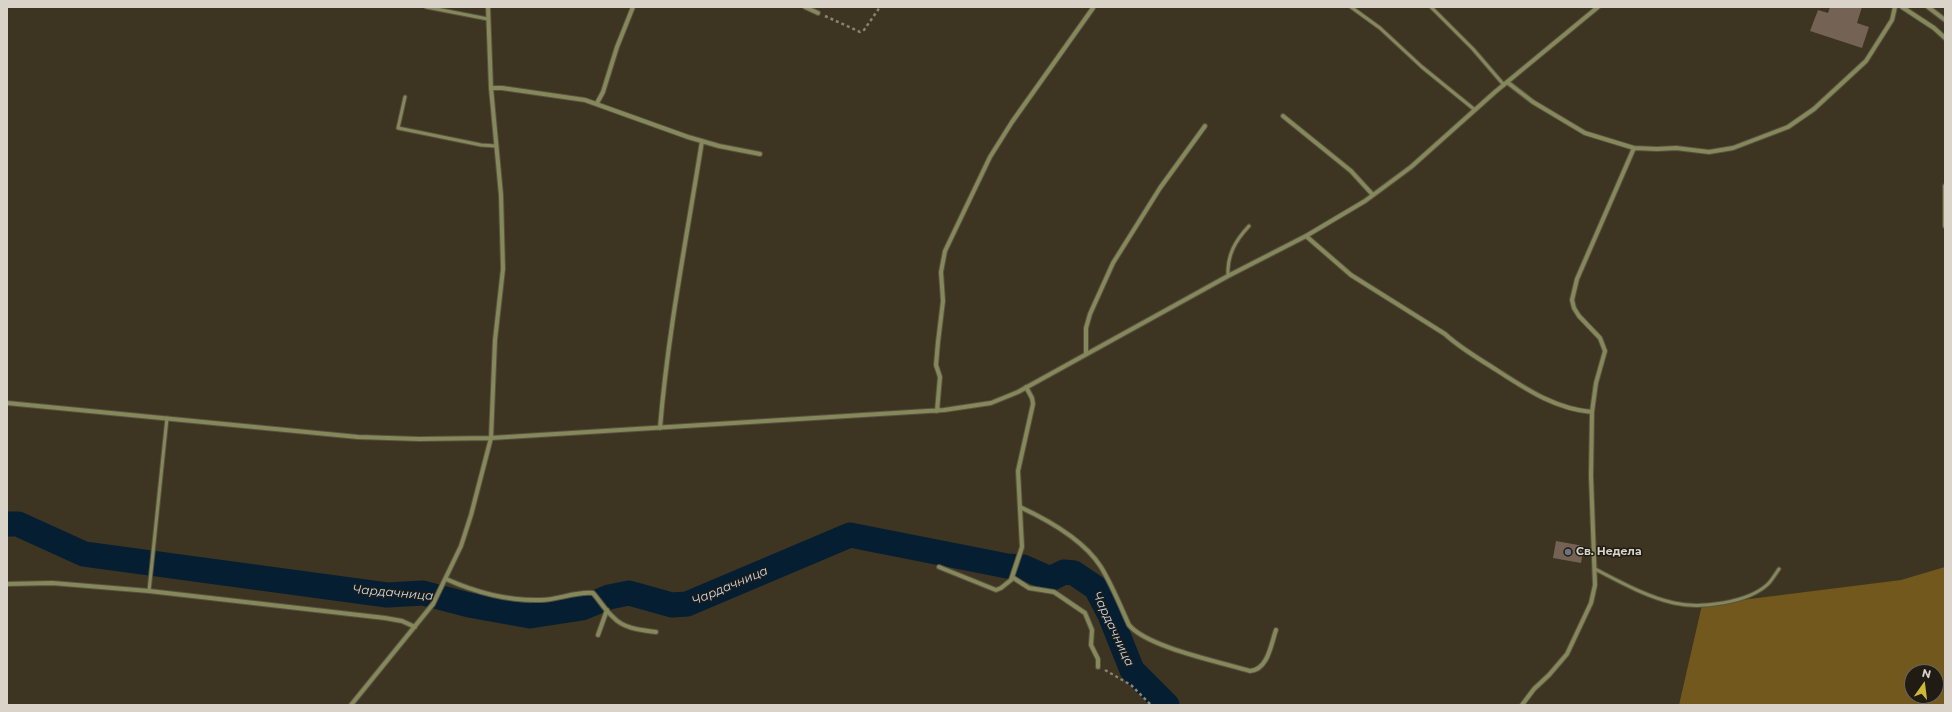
<!DOCTYPE html>
<meta charset="utf-8">
<style>
body{margin:0}
#map{position:relative;width:1952px;height:712px;overflow:hidden;background:#3d3422;font-family:Montserrat,sans-serif}
canvas{display:block}
.frame{position:absolute;inset:0;border:8px solid #d9d3c9;pointer-events:none}
.north{position:absolute;left:1904px;top:664px;width:40px;height:40px;box-sizing:border-box;background:#201c14;border:1px solid #6a655c;border-radius:50%;rotate:14deg;font-size:11px;font-weight:700;line-height:16px;text-align:center;color:#d9d3c9}
.north::after{content:'';display:block;margin:auto;width:14px;height:18px;background:#ceb837;clip-path:polygon(50% 0,100% 100%,50% 72%,0 100%)}
</style>
<div id="map">
<canvas width="1952" height="712"></canvas>
<div class="frame"></div>
<div class="north">N</div>
</div>
<script>
const ctx = document.querySelector('canvas').getContext('2d');
ctx.lineJoin = 'round';
function paint(path, color) { ctx.fillStyle = color; ctx.fill(path, 'evenodd'); }
function strokePath(path, color, width, dash) { ctx.strokeStyle = color; ctx.lineWidth = width; ctx.lineCap = dash ? 'butt' : 'round'; ctx.setLineDash(dash || []); ctx.stroke(path); }
function drawText(font, color, halo, rows, align = 'center') {
  ctx.font = font + ' Montserrat,sans-serif'; ctx.lineWidth = 3; ctx.setLineDash([]); ctx.textBaseline = 'middle'; ctx.strokeStyle = halo; ctx.fillStyle = color; for (const [text, x, y, turn = 0] of rows) {
    ctx.save(); ctx.translate(x, y); ctx.rotate((+turn || 0) * Math.PI / 180); ctx.textAlign = isNaN(turn) ? turn : align; if (halo) ctx.strokeText(text, 0, 0); ctx.fillText(text, 0, 0); ctx.restore();
  }
}
paint(new Path2D(`
 M1945,567V705H1679L1702,605L1901,580ZM1912,672H1936V696H1912Z`), '#73581d');
strokePath(new Path2D(`
 M7,524H18L84,554L387,595L423,593L469,605L530,616L582,608L609,597L629,593L672,605L687,604L850,535L1007,566L1023,567L1050,579L1064,572L1074,573L1096,588L1110,615L1132,670L1167,705`), '#051e32', 25);
paint(new Path2D(`
 M1830,7H1862L1857,23L1869,27L1862,48L1810,31L1818,10L1828,13Z
 M1556,541L1584,546L1581,563L1553,558Z`), '#746354');
const lane = new Path2D(`
 M426,7L488,19
 M1351,7L1380,28L1422,67L1475,110
 M1431,7L1473,49L1504,85
 M405,97L398,128L481,145L496,146
 M1228,276C1227,255 1235,241 1249,226
 M1595,569C1620,582 1647,597 1674,603C1700,609 1748,603 1768,584C1772,580 1776,573 1779,569
 M149,591L167,418`);
const street = new Path2D(`
 M805,7L818,13
 M1902,7L1934,28L1945,38
 M1928,7L1945,20
 M1507,82L1533,102L1585,133L1634,148L1657,149L1676,148L1709,152L1733,148L1788,127L1814,109L1866,61L1892,20L1895,7
 M491,88H502L585,100L688,137L719,146L760,154
 M597,103L603,92L617,47L633,7
 M1283,116L1351,171L1373,195
 M1945,186V226
 M1306,236L1351,275L1445,334C1460,348 1478,358 1495,369C1526,389 1555,409 1592,412
 M1086,354V328L1090,314L1113,263L1160,188L1205,126
 M7,403L358,437L419,439L491,438L944,410L991,403L1018,392L1228,276L1306,236L1365,201L1411,167L1495,92L1598,7
 M937,411L940,377L936,365L938,342L943,301L941,272L945,251L990,157L1012,122L1093,8
 M660,428C668,331 687,236 702,141
 M1020,507C1048,520 1084,540 1101,567C1112,585 1120,605 1129,625C1147,647 1220,662 1250,671C1268,670 1271,644 1276,630
 M939,567L996,590L1001,588L1011,580L1022,547L1018,471L1033,404L1032,398L1026,387
 M1012,577L1029,588L1054,592L1085,613L1092,630L1091,645L1098,659V667
 M446,579C475,592 509,601 541,600C558,600 576,591 593,593C600,601 605,610 613,617C624,629 641,630 656,632
 M7,584L52,583L149,591L385,618L402,621L415,627
 M598,635L607,610
 M351,705L433,604L461,546L471,515L491,438L495,340L503,269L501,195L491,88L488,7
 M1522,705L1534,689L1549,675L1567,654L1591,603L1595,585L1591,476L1592,412L1596,383L1605,351L1600,338L1579,316L1574,308L1572,300L1577,279L1634,148`);
strokePath(lane, '#595140', 5);
strokePath(street, '#595140', 6);
strokePath(new Path2D(`
 M825,16L860,32L864,30L880,7
 M1105,670L1131,685L1151,705`), '#898274', 2.5, [3, 3]);
strokePath(lane, '#84885a', 3);
strokePath(street, '#84885a', 4);
for (const [x, y, r, color] of [
 [1568,552,4,"#6b7280"]
]) { const dot = new Path2D(); dot.arc(x, y, r, 0, 2 * Math.PI); ctx.fillStyle = color; ctx.fill(dot); strokePath(dot, '#201c14', 1.5); }
drawText('bold 11px', '#d9d3c9', '#201c14', [
 ["Св. Недела",1576,552]
], 'left');
drawText('italic 12px', '#c5dff9', '#201c14', [
 ["Чардачница",730,586,-23],
 ["Чардачница",393,593,5],
 ["Чардачница",1113,629,65]
]);
</script>
